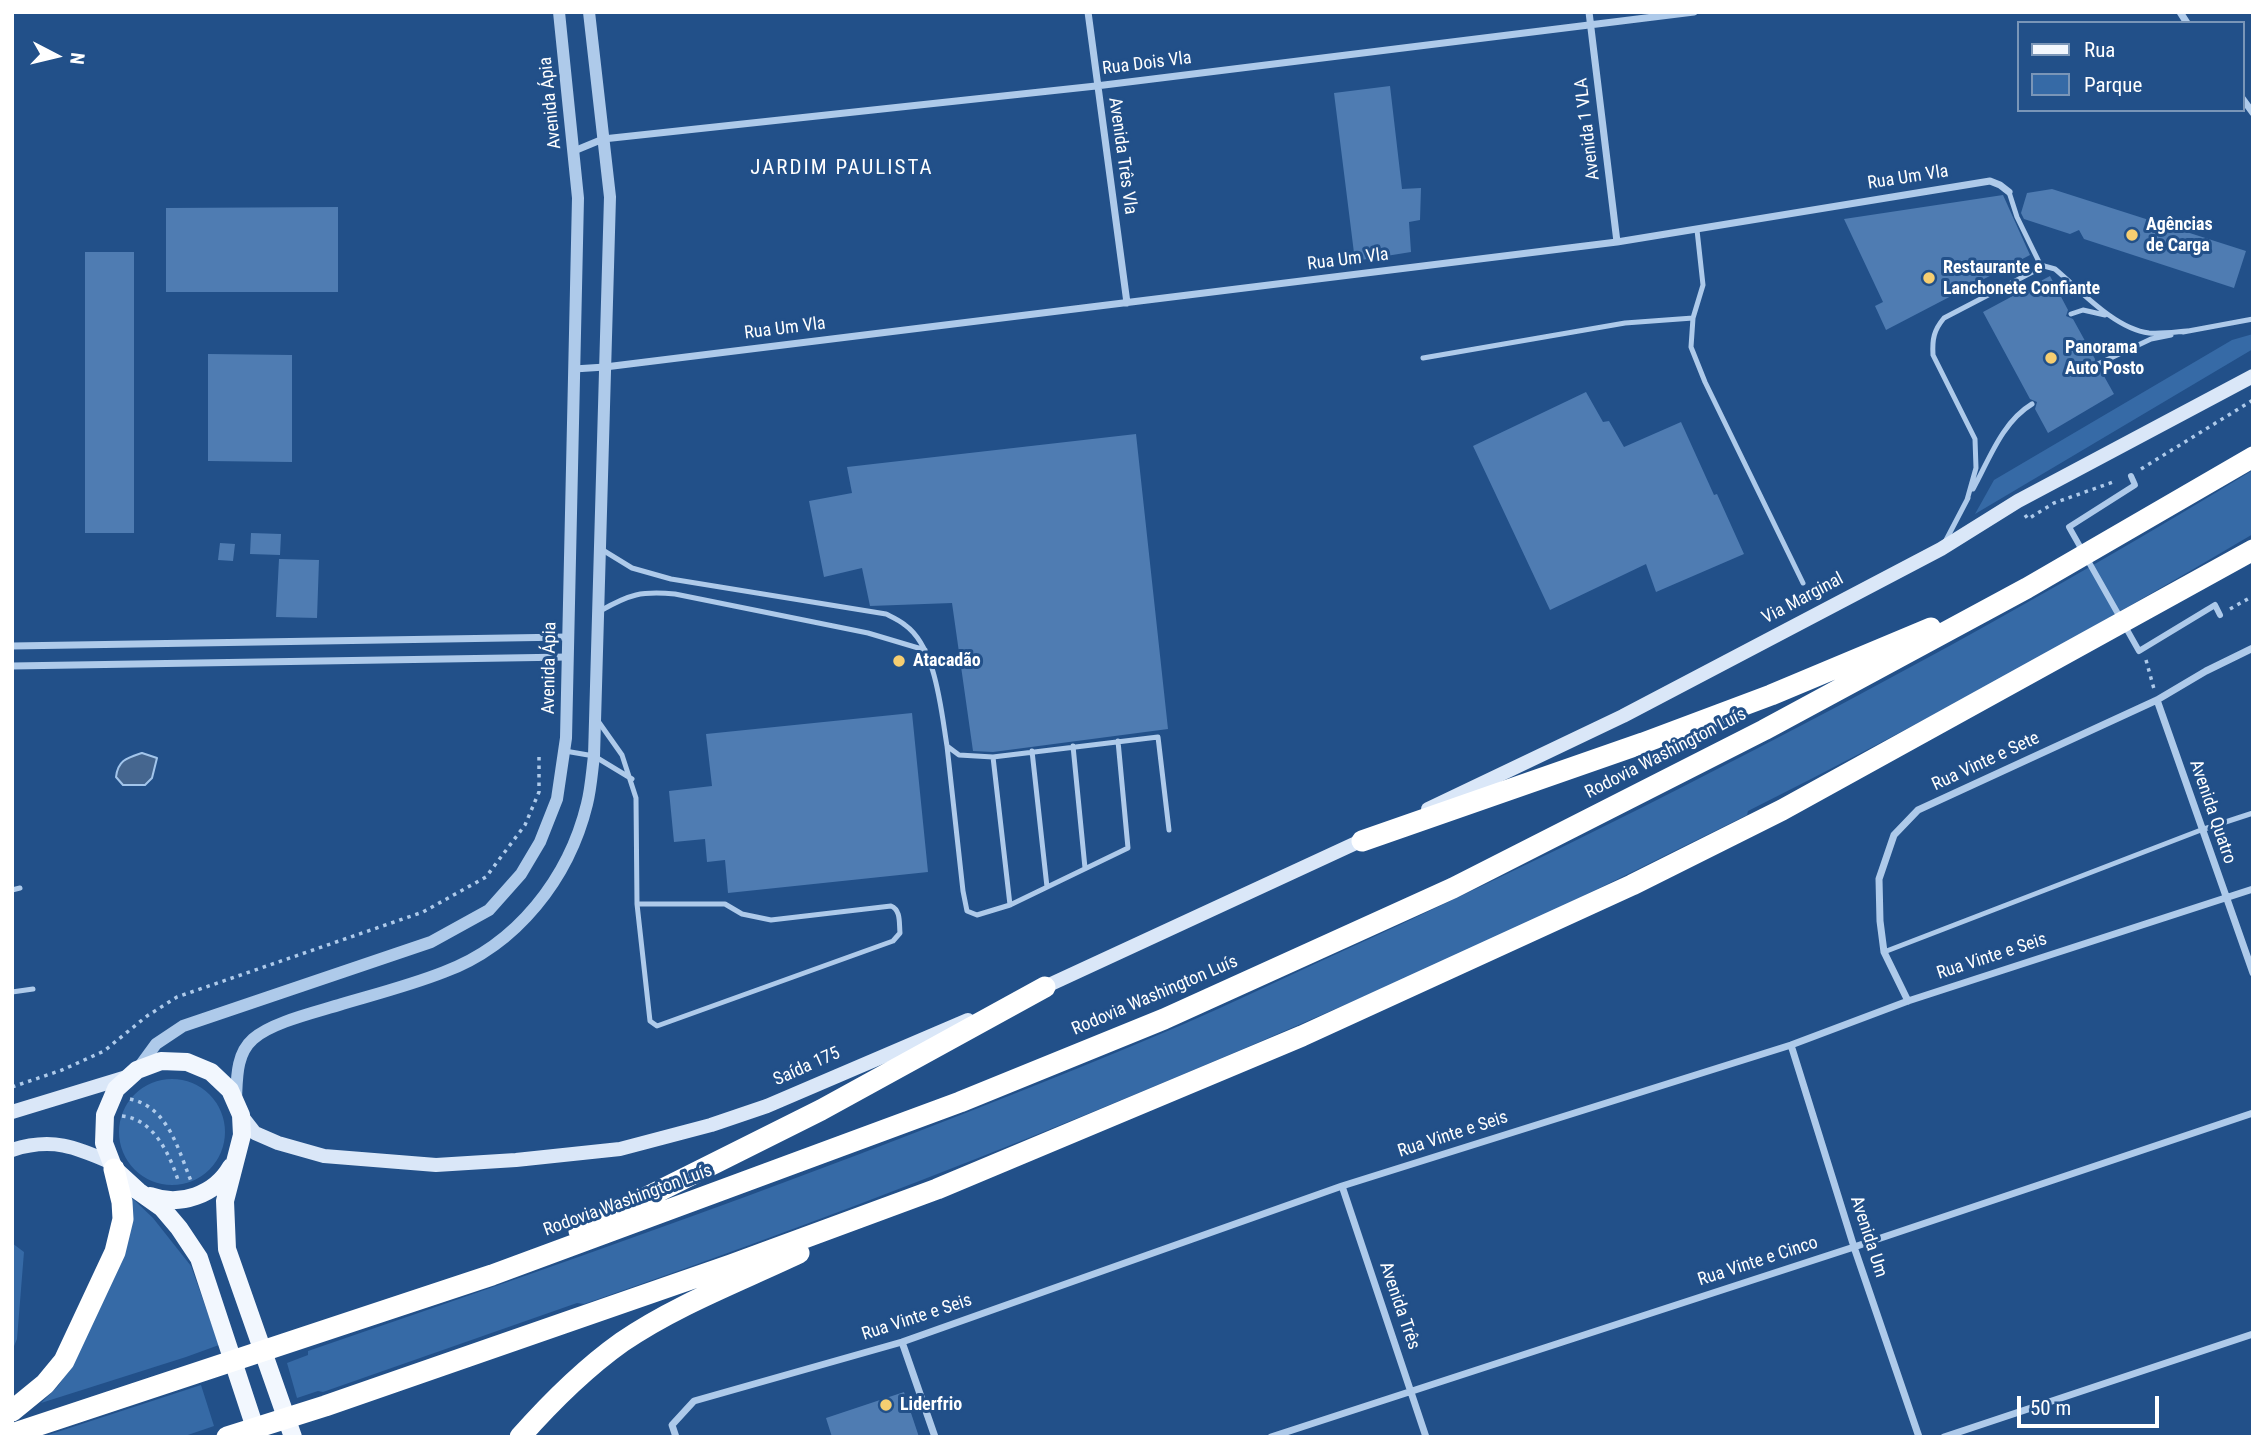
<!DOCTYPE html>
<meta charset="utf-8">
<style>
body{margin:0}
#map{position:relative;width:2265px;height:1449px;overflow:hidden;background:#225089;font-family:"Roboto Condensed",sans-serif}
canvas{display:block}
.frame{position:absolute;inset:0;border:14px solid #fff;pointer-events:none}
.legend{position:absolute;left:2017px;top:21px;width:228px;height:91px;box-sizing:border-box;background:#225089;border:2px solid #7a96b8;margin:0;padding:9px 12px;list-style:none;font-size:21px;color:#fff}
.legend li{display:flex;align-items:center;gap:14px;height:35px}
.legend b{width:35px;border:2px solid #7a96b8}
.north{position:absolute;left:21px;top:21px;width:70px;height:70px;-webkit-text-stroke:5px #225089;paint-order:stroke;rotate:97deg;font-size:19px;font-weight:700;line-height:28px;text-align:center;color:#fff}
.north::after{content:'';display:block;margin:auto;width:24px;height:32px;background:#fff;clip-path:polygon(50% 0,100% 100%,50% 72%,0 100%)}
.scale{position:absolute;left:2017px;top:1396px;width:142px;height:32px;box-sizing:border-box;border:4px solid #fff;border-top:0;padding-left:9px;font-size:21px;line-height:24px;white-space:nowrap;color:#fff;-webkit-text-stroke:5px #225089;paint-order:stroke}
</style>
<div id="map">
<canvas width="2265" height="1449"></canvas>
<div class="frame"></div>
<ul class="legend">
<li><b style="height:9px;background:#f2f7fe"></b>Rua</li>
<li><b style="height:19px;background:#366aa6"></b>Parque</li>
</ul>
<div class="north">N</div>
<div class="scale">50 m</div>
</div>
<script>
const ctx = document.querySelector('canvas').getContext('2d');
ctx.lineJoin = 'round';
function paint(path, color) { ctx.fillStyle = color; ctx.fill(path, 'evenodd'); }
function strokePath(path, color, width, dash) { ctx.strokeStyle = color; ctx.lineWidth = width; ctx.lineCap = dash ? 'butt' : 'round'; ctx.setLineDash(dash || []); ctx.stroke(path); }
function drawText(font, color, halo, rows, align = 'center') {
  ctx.font = font + ' "Roboto Condensed",sans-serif'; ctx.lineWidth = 6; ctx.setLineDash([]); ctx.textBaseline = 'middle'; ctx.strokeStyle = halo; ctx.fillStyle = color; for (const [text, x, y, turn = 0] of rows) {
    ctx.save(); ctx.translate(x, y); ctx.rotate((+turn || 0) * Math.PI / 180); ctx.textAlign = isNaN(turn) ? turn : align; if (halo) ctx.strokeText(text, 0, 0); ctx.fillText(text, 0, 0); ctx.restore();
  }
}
paint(new Path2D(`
 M2253,334V349L1975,514L1994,480L2232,340Z
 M2253,470V534C2088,632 1919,725 1748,811L1747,815C1652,862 1558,910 1461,953C1174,1083 882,1201 584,1304L577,1303L323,1392L318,1391L297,1398L287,1363L308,1355V1351C603,1250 897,1146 1184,1024C1230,1004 1275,982 1321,961C1429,912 1535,861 1641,808C1849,703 2054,592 2253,470Z
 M119 1132a53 53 0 1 1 106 0a53 53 0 1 1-106 0Z
 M131,1197L153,1218L191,1266L219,1345L186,1357L41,1403L58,1386L72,1365Z
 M12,1243L24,1252L17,1339L12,1351Z
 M201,1385L214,1426L182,1437H42Z`), '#366aa6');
const water = new Path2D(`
 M142,753L157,758L152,778L145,785H123L116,777C118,760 127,758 142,753Z`);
paint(water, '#45668f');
strokePath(water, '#a2c5eb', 2);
paint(new Path2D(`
 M1390,86L1402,189L1421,188L1420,220L1409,222L1411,252L1355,261L1334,93Z
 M2052,189L2246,251L2234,288L2084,239L2079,230L2070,234L2024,219L2021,213L2027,193Z
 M2003,195L2030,255L1886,330L1875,306L1883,302L1844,219Z
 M338,207V292H166V208Z
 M85,252H134V533H85Z
 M2050,276L2068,310L2066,316L2073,319L2095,359L2094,367L2100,369L2114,394L2048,433L2035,409L2037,402L2030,399L1983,312Z
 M208,354L292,355V462L208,461Z
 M1586,392L1603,422L1609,421L1624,447L1681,422L1714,495L1717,494L1744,554L1656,592L1646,564L1550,610L1473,446Z
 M1136,434L1168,729L993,752L973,751L952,603L870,606L862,568L824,577L809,501L852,493L847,467Z
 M251,533L281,534L280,555L250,554Z
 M220,543L235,544L233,561L218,560Z
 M279,559L319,560L317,618L276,617Z
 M912,713L928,872L728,893L725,860L707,862L705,839L674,842L669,791L712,786L706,734Z
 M904,1392L919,1437H832L826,1418Z`), '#4f7cb2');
strokePath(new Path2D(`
 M2141,469L2253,400
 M2025,515L2028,519L2054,503L2116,481
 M2230,609L2253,596
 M2146,660L2154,689
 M12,1087L62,1070L104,1051L147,1016L177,997L423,912L486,877L525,825L539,792V757
 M130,1099C168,1107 178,1149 191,1181
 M122,1116C154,1119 170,1155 179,1183`), '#aecaea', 3.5, [3.5, 5]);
strokePath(new Path2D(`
 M2009,192L2017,217L2041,266
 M1697,230L1703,285L1693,318L1691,347L1705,382L1803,583
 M2071,314L2083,310L2105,315
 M2183,332L2253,319
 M1423,358L1625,323L1693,318
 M2098,364L2151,339L2171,335
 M1973,489C1989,460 2002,422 2032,404
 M1967,500L1976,468L1975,439L1933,355C1932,339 1934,330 1944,318L2044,266L2055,269C2080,290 2115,329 2149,333C2161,334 2175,332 2187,331
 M1945,542L1968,498
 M601,549L632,568L671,579L886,614C892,617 899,620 905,625C936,647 941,710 947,746L959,755L993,757L1158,737L1169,830
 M600,611C630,594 641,591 675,594L868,633L925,650
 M598,721L622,755L636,798L637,904L650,1021L657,1026L893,941L900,933C899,923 901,910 891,906L771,920L742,914L725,904H637
 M947,746L963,891L967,911L977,915L1010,905L1128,848L1118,741
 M1073,746L1085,868
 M565,751L594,756L632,779
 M1032,751L1047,887
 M993,757L1010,905
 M12,890L20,888
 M1884,952L2201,830L2253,813
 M12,992L33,989`), '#aecaea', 5);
strokePath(new Path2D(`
 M2131,476L2135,485L2069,527L2139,651L2215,605L2220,615`), '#aecaea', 6);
strokePath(new Path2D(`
 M1088,12L1127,303
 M1589,12L1617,242
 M2180,12L2187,23
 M2242,98L2253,113
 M574,151L603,139L1096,86L1694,12
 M574,369L605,367L1617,242L1990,181L2000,185L2009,192
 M12,646L568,637
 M12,666L568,657
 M2157,700L2253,973
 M1908,1001L1884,952L1880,921L1879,879L1894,835L1918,810L2157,700L2206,671L2253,648
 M1791,1045L1854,1247L1919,1437
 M1342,1186L1426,1437
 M902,1342L935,1437
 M676,1437L672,1425L694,1401L902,1342L1342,1186L1791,1045L1908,1001L2253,889
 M1271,1437L1854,1247L2253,1113
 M1944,1437L2253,1334`), '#aecaea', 7);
strokePath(new Path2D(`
 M137,1070L156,1044L183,1026L431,942L489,910L521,874L540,842L557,799L566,738L578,198L559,12
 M236,1099C237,1078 236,1054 253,1039C272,1022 317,1012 342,1004C376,994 411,985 444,972C517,945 569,878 587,804C591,788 592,771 594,756L610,197L589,12`), '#aecaea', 12);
strokePath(new Path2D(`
 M1428,809L1623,716L1941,549L2018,501L2253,376
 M1038,990L1369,837
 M12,1112L130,1076
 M241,1115L255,1133L278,1143L324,1156L436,1165L516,1160L620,1149L711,1125L767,1106L968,1020
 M12,1150C52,1137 76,1147 112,1163`), '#dae7f8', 14);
strokePath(new Path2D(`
 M150,1196C180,1207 215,1195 231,1167
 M258,1437L199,1258L179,1228L162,1208L138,1191L114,1169L104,1143L105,1115L116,1089L137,1070L161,1061L187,1062L211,1072L230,1090L241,1115L242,1135L225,1201L227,1249L293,1437`), '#f2f7fe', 18);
strokePath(new Path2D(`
 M1362,841L1643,743L1771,695L1931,628
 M579,1231L821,1110L1045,987
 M12,1411L45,1384L64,1361L115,1252L123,1219L122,1202L114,1169
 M12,1434L492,1275L960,1102L1164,1019L1453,888L1764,730L2027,588L2253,457
 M227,1437L325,1406L731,1265L937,1189L1302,1036L1632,885L1782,810L2253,550
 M520,1437C551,1402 584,1369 622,1342C676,1305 740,1281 799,1253`), '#fff', 21);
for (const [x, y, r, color] of [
 [2132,235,7,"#f6ce71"],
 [1929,278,7,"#f6ce71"],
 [2051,358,7,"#f6ce71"],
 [899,661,7,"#f6ce71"],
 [886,1405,7,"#f6ce71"]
]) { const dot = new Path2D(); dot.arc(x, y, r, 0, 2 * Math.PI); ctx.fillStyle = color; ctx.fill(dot); strokePath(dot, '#225089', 2.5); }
drawText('18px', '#fff', '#225089', [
 ["Rua Dois Vla",1147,64,-7],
 ["Avenida Ápia",551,103,-96],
 ["Avenida 1 VLA",1588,129,-97],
 ["Avenida Três Vla",1122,156,82],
 ["Rua Um Vla",1908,178,-9],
 ["Rua Um Vla",1348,260,-7],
 ["Rua Um Vla",785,329,-7],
 ["Via Marginal",1803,599,-28],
 ["Avenida Ápia",550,668,-89],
 ["Rodovia Washington Luís",1666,754,-27],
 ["Rua Vinte e Sete",1986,762,-25],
 ["Avenida Quatro",2212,812,71],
 ["Rua Vinte e Seis",1992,957,-18],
 ["Rodovia Washington Luís",1155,996,-23],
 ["Saída 175",807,1067,-24],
 ["Rua Vinte e Seis",1453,1135,-18],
 ["Rodovia Washington Luís",628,1201,-20],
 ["Avenida Um",1868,1237,72],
 ["Rua Vinte e Cinco",1758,1262,-18],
 ["Avenida Três",1399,1306,71],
 ["Rua Vinte e Seis",917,1318,-18]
]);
drawText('bold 18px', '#fff', '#225089', [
 ["Agências",2146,225],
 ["de Carga",2146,246],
 ["Restaurante e",1943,268],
 ["Lanchonete Confiante",1943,289],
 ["Panorama",2065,348],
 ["Auto Posto",2065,369],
 ["Atacadão",913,661],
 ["Liderfrio",900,1405]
], 'left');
ctx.letterSpacing = '2px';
drawText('21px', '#fff', '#225089', [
 ["JARDIM PAULISTA",842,169]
]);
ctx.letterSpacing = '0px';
</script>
